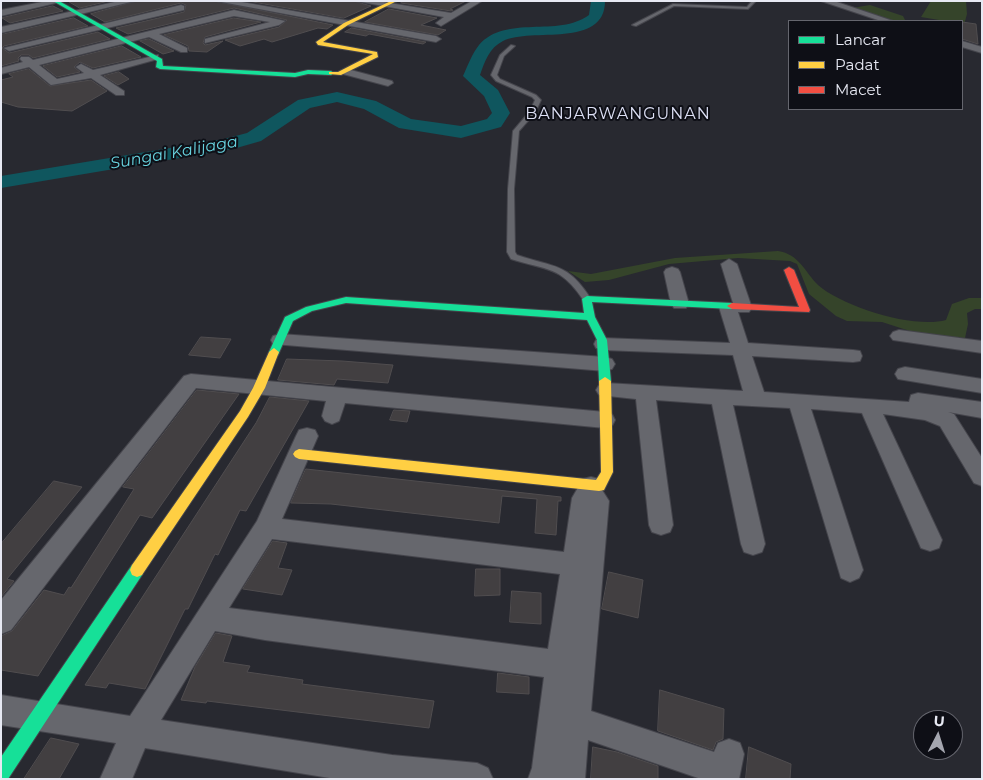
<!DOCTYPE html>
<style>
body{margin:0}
#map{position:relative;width:983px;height:780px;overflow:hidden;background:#282930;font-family:Montserrat,sans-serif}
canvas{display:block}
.frame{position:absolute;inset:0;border:2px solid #e7e9f3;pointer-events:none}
.legend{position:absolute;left:788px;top:20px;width:175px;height:90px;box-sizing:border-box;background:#0e0f16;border:1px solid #65666e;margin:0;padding:6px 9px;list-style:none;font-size:15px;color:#e7e9f3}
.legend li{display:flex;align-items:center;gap:10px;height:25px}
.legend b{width:25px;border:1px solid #65666e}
.north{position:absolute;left:913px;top:710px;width:50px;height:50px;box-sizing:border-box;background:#0e0f16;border:1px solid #65666e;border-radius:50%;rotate:5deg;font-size:14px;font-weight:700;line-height:20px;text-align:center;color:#e7e9f3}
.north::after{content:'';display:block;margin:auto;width:18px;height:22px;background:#a4a6af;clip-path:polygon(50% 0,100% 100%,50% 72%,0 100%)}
</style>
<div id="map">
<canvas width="983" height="780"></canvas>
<div class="frame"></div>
<ul class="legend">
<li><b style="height:6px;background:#16e098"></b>Lancar</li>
<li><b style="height:6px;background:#ffcf43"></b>Padat</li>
<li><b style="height:6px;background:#f24e42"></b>Macet</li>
</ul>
<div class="north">U</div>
</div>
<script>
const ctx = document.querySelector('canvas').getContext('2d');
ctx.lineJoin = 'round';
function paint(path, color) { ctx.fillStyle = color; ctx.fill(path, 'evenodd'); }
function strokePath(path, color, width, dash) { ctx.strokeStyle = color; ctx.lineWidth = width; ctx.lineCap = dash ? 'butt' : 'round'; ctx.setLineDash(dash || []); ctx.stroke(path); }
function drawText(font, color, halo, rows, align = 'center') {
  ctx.font = font + ' Montserrat,sans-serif'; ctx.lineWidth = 4; ctx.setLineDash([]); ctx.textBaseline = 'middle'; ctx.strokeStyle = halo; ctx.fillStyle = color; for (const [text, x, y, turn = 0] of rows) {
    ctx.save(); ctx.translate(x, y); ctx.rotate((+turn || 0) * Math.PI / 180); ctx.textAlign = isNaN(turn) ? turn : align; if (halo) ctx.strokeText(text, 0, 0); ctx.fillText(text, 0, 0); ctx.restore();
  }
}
paint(new Path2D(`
 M931,1H966L967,14L964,25L962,21H945L921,17Z
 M870,5L903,16L905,20L894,21L852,8Z
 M778,251C799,254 805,272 818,285C843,307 914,329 946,320L952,304L969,298H982V309H975L967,313L968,324L965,338L922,335L882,322L847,321L836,316L809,294L797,264L790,261L738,258L669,264L609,280L585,282L568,271L591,274L675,258Z`), '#35442a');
paint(new Path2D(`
 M591,1H605C605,49 531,27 503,41C489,48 485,61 480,75L498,90L510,113L501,127L461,138L399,128L364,109L337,102L310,108L261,141L233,149L1,188V176L224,139L247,133L298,100L337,92L376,101L411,119L461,126L487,119L492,113L484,96L463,76C468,65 472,54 479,45C506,14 558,38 589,15Z`), '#0f565e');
const building = new Path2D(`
 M68,1H109L80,8Z
 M137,1H214L333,25L327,29L318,28L272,42L264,39L240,46L225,40L279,27L287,20L234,8L128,34L116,28L184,12L186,5L181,3L105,22L91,14Z
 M248,1H354L371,6L344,18Z
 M403,1H466L450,9L453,10L451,11L401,3Z
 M53,6L63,11L10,23L2,18Z
 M389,9L437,18L421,25L446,30L438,35L365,22Z
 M74,18L88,26L4,46L2,48L9,53L98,32L110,39L33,58L29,55H21L18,58L19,61L1,66V35Z
 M234,18L261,22L205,37L203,43L205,45L223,41L207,52L189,51L188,46L164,35Z
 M962,22L976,24L978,44L962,39Z
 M352,28L426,42L423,44L369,34L366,36L345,32Z
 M149,39L174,51L163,54L140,41Z
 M122,46L141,57L93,68L80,62L74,67L80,72L57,77L43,66Z
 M29,69L50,86L91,80L107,91L72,111L18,107L1,102V80L13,77L9,74Z
 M119,72L129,79L118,85L104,76Z
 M201,337L231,339L220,358L189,355Z
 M287,359L342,361L393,365L388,383L337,379L334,385L278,380Z
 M197,390L239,394L152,518L140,515L38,676L1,670V636L12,631L44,590L64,595L69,587L71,588L134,489L123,487Z
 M270,397L309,401L246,511L240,510L218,555L215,554L188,609H185L145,689L109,683L106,688L85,685L256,423Z
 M394,410L410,411L407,422L390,420Z
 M306,469L561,497V501H558L556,535L535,533L537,499L502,496L499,523L331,504L291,503Z
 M54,481L82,487L7,579L14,581L1,597V544Z
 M273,541L287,543L278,568L292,570L282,595L243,589Z
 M476,569H500V595L475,596Z
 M609,572L643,580L638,618L602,609Z
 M512,591L541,593V624L510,622Z
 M216,633L232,636L223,662L250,666L247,672L303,680L302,684L434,701L429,728L207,701L206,703L181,700L195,667Z
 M498,673L529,677V694L497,692Z
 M660,690L724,709L723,739L716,742L713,750L658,731Z
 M51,738L79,744L59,779H24Z
 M593,747L617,752L658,766V779H591Z
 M749,747L791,764L790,779H746Z`);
paint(building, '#423f41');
strokePath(building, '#504d4f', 1);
const lane = new Path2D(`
 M752,1H756L748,9L674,6L636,26L632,25L673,4L747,7Z
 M511,45L515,46L504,56L497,75L500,79L536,95L541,100L535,113L519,131L514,189L515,252L517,255C555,268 567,262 591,299L590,301H584C560,265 548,271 511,259L507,252L508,189L513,131L530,111L535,100L532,97L496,81L491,75L500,55Z`);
const street = new Path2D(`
 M47,1L60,2L1,16V10Z
 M119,1H135L1,33V27Z
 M216,1H236L436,36L441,39L436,42Z
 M356,1H377L451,13L472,1H482L441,26L436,23L444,17Z
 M821,1H834L893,21H881Z
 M181,5L184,6V10L9,51L4,48Z
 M234,10L285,21L279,25L205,43V39L270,22L234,16L159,34L187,48V52H181L149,37L39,65L57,79L84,73L76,67L81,64L93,70L158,55V59L100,75L124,91V95H116L91,78L51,85L29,67L1,74V68L23,62L20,59L21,57H29L33,60Z
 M962,41L982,47V53L962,47Z
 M347,69L392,81L393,83L388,86L343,74V70Z
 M729,259L737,264L752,308L749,312H738L748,343L853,350L860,351L862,356L860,361L853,362L752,356L764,392L909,402L911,395L918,393L982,402V418L948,412L954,414L982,458V486L974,483L940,426L925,420L883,414L942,540L939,548L930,551L921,548L862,413L811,409L863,570L859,578L850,582L841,578L790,408L733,405L765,544L762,552L753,555L744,552L741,544L712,404L656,400L673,525L670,532L661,535L652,532L649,525L636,399L599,395L596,390L599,385L606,383L743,391L733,355L603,350L596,348L594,344L596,340L603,338L730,343L719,307L722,303H733L721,264Z
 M672,267L678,269L680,272L689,304L686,308H674L671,304L664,272L666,269Z
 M899,330L982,341V353L893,340L890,336L893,332Z
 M280,334L605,357L612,359L615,364L612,369L605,371L273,344L271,340L273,336Z
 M905,367L982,379V393L898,379L895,374L898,369Z
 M191,374L605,412L612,414L615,420L612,426L605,428L345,403L339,421L332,424L325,421L322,416L326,401L196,388L11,630L1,634V600L184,376Z
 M307,428L315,430L318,436L282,519L564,552L572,498L583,479L591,477L599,479L602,490L609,501L591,711L714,752L718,743L729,739L740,743L744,754L739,779H701L588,740L585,779H528L532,768L544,677L265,640L215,631L161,720L392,755L477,763L488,768L493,779H336L145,748L132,779H100L116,743L1,725V695L130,716L257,521L296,436L299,430ZM272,539L560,574L548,649L229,608Z`);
const fast = new Path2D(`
 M53,1H59L162,59L163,66L295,73L308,70L331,71L334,73L331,75L308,74L295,77L160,69L156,67L157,61Z
 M587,296L732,303L737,306L732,309L592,302L595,317L607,340L611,381L605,385L599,381L597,340L587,320L346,303L312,311L293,321L278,355L274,356L269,352L285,317L306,307L346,297L584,313L582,299Z
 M137,563L142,565L144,570L142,575L8,779H1V757L132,565Z`);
const slow = new Path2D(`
 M391,1H397L348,25L323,42L377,52L378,57L341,75L329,74V72H338L373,54L318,45L316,42L344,23Z
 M274,348L279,352L265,388L248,417L142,575L137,577L132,575L130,570L132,565L240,411L253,388L269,352Z
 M605,377L611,381L613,472L604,490L599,491L299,459L295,457L293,454L295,451L299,449L596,480L601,472L599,381Z`);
const jam = new Path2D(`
 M789,267L794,270L810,310L809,312L732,309L727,306L732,303L799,307L784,270Z`);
strokePath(lane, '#45454c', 2);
strokePath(street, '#45454c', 2);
strokePath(fast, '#45454c', 2);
strokePath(slow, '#45454c', 2);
strokePath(jam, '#45454c', 2);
paint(lane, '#66676d');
paint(street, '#66676d');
paint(fast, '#16e098');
paint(slow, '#ffcf43');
paint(jam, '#f24e42');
ctx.letterSpacing = '1px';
drawText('16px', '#dde0f5', '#0e0f16', [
 ["BANJARWANGUNAN",618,114]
]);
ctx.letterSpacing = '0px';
drawText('italic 16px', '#68d3df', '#0e0f16', [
 ["Sungai Kalijaga",174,153,-10]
]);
</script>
